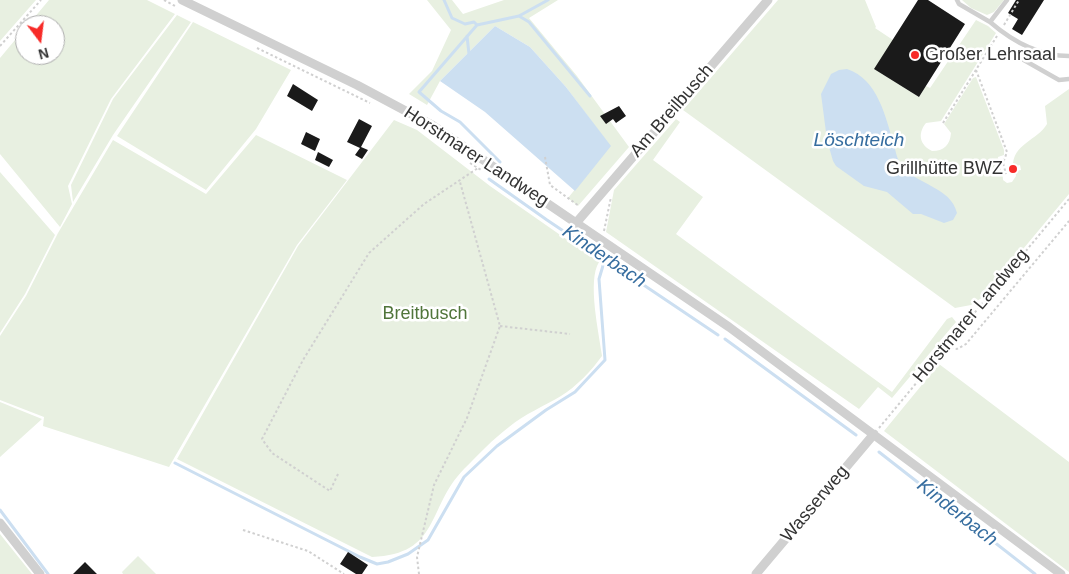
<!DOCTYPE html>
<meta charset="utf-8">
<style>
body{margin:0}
#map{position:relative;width:1069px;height:574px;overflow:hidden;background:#fff;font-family:Arial,sans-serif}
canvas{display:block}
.north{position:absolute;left:15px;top:15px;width:50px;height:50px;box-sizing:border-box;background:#fff;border:1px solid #adadad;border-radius:50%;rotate:165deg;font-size:14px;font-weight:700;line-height:20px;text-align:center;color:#333}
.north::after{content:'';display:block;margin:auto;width:18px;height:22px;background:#f72b28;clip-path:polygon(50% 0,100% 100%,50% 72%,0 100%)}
</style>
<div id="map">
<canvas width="1069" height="574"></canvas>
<div class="north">N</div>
</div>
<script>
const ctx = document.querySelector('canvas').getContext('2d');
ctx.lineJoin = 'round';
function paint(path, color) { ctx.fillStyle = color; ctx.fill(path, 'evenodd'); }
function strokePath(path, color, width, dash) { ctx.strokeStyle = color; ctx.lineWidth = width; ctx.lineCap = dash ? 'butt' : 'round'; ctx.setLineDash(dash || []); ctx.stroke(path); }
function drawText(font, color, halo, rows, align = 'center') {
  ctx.font = font + ' Arial,sans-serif'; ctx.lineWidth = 5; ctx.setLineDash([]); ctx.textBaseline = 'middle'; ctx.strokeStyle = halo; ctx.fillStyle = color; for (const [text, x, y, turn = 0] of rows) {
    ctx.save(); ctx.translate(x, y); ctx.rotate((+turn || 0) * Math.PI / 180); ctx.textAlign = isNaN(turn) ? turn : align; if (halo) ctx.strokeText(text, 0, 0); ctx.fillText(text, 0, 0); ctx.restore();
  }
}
paint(new Path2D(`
 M0,0H36L0,41Z
 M49,0H147L175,14L111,99L68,186L72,204L60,227L0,154V58L25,28V55H55V25H28Z
 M427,0H452L463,14L504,0H558L529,18L577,76L629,147L578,206L568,198L610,146L566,87L530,47L495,26L440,81L427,105L409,94L432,71L451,30Z
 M778,0H865L876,27L875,28L893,40L875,69L919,97L926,86L930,88L976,20L988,26L996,33L941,121L926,123C917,134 920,145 932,151C944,151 950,145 951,133L944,124L973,78L976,77L1004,150V155L998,157C998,165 1003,171 1003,180L1007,183L1012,182L1016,176L1015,171L1021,170L1020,165L1013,167C1012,144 1038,140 1047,124L1045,106L1069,89V194L983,297L971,305L955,308L683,110Z
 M962,0H1004L994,12L987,15L971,8Z
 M177,15L191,22L113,135L73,202L71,185L113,99Z
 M193,22L291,70L256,129L206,190L117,136Z
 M676,119L680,122L653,160L703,197L676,234L892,392L947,319L952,317L956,322L892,398L878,387L859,409L606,232L614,190Z
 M394,120L417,130L490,186L599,262C587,281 599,333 602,356C592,370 576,387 561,396C544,406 525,414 509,427C493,439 478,455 464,469C426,508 441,554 372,557L177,459L298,246Z
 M256,135L347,180L297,245L169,467L43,426L44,417L0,400V336L26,296L58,233L113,140L206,194Z
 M0,172L55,235L25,294L0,333Z
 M939,364L1069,462V572L884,431Z
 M0,402L42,419L0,457Z
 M0,534L32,574H0Z
 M138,556L156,574H123L122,572Z`), '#e8f0e1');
paint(new Path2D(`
 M495,26L530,47L566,87L611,146L575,191L485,112L440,81Z
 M847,69C878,79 886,118 894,145C896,152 897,160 902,166C917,185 951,187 957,213L953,220L944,223L921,214H913L887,192L864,186L836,166L833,161L827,140L821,94L831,74L839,70Z`), '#ccdff1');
strokePath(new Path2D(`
 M444,0L452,18L465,24L474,22L477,25L419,92L441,111L460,122L500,162
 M519,16L529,22L590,96
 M477,25L519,16L548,0
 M467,36L469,54
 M489,179L547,220L718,335
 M725,339L856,435
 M879,452L1035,574
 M175,463L360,557L377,564L388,562L408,554L428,540L464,477L497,446L546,410L575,392L605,360L599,279L605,259
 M0,510L48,574`), '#ccdff1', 3);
paint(new Path2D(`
 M918,0H928L965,24L919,97L874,69Z
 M1016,0H1044L1022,35L1012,29L1018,19L1008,13Z
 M293,84L318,100L312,111L287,96Z
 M619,106L626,116L616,123L613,119L606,124L600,116Z
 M359,119L372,126L361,147L368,150L362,159L355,155L360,148L347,142Z
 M306,132L320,139L315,151L301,144Z
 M318,152L333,160L329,167L315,160Z
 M348,552L368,565L362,574H356L340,564Z
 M85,562L97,574H73Z`), '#1a1a1a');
strokePath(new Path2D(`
 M164,0L175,6
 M1004,25L1019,0
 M0,46L41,0
 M257,48L370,103
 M976,70L1007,152L1003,163L1006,174
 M943,123L997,36
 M545,157L550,185L579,206
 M470,163L481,170
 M604,231L611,197
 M500,326L570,334
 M946,346L957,349L966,344L1069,221
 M879,428L1069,199
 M338,474L330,491L272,453L262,439L303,360L369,253L424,204L478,168
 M243,530L308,551L344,574
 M419,574L417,557L434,485L467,418L500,326L460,182`), '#d0d0d0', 2, [2.5, 2.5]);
strokePath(new Path2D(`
 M957,0L959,4L990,22L1007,0
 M990,22C1012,41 1039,56 1069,56
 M1022,59L1059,80L1069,79`), '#d0d0d0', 4.5);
strokePath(new Path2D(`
 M182,0L357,85L432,125L729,327L1061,574
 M576,223L768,0
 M0,523L40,574
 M756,574L874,434`), '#d0d0d0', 9);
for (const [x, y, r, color] of [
 [915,55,5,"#f72b28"],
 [1013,169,5,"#f72b28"]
]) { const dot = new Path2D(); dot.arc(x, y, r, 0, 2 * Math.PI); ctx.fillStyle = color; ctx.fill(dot); strokePath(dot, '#fff', 2); }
drawText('18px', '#333', '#fff', [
 ["Großer Lehrsaal",925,55],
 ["Grillhütte BWZ",1003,169,"right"]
], 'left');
drawText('18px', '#333', '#fff', [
 ["Am Breilbusch",672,111,-49],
 ["Horstmarer Landweg",476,157,33],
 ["Horstmarer Landweg",971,316,-50],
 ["Wasserweg",815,504,-50]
]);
drawText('18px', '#50753a', '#fff', [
 ["Breitbusch",425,314]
]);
drawText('italic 19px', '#366d9f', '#fff', [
 ["Löschteich",859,141],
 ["Kinderbach",604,257,34],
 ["Kinderbach",957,513,38]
]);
</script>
